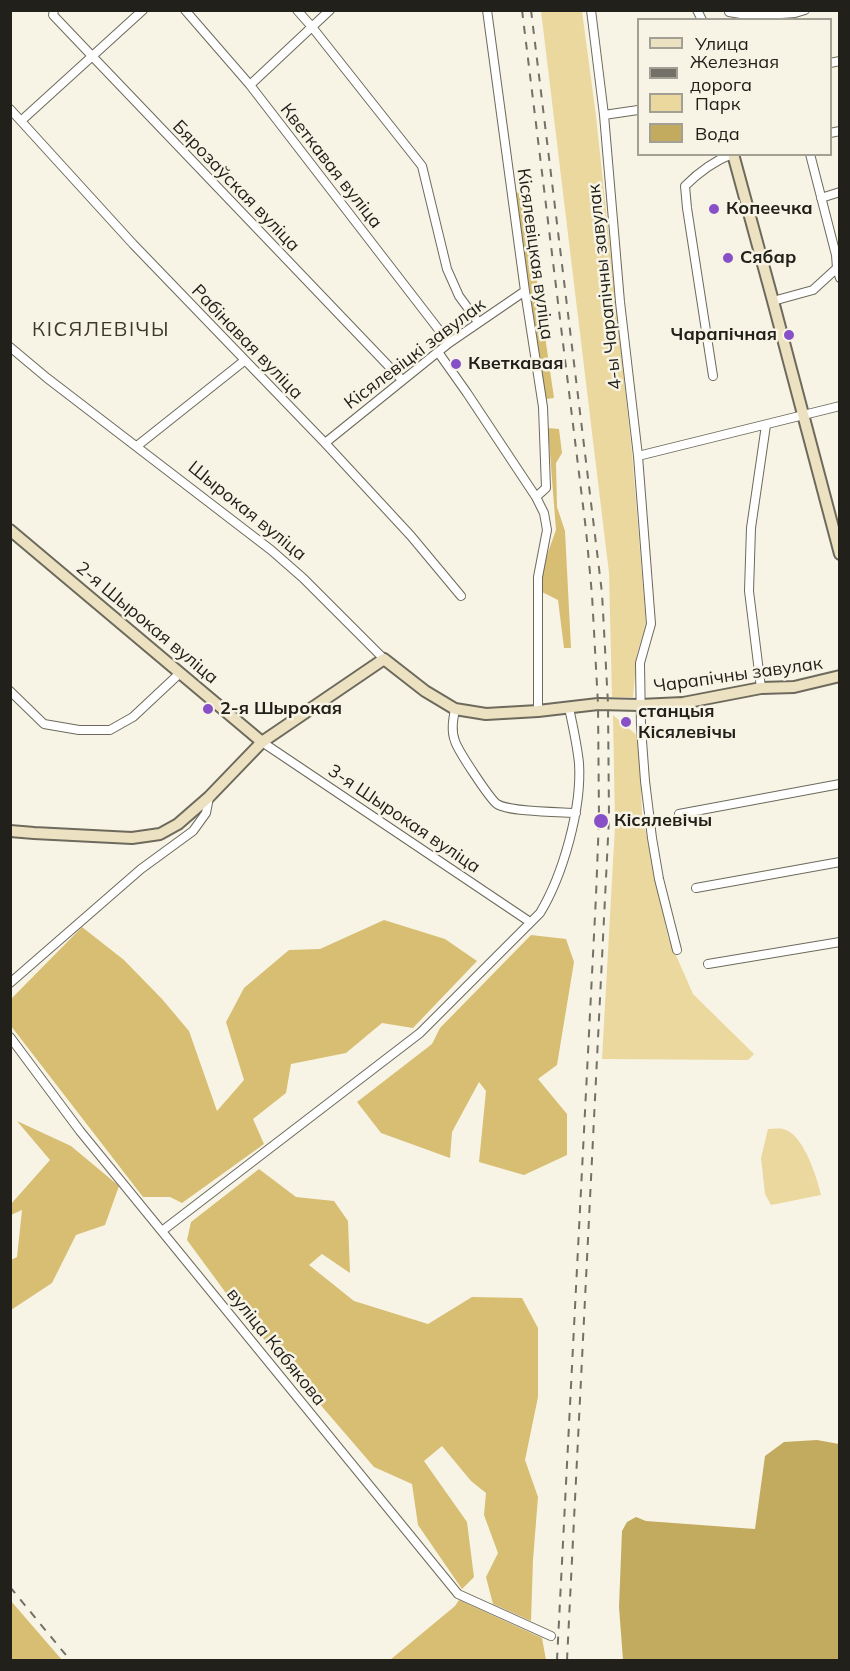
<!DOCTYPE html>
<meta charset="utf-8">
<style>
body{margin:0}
#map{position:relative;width:850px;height:1671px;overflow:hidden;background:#f8f4e5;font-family:Mulish,sans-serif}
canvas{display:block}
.frame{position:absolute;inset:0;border:12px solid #21201b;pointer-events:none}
.legend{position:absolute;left:637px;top:18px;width:195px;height:138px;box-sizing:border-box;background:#f8f4e5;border:2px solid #a29f94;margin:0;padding:8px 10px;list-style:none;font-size:18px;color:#21201b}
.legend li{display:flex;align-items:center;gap:12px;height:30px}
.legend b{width:30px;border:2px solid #a29f94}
</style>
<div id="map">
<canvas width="850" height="1671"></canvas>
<div class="frame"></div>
<ul class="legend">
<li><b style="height:8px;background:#ece2c1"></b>Улица</li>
<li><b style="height:8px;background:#727067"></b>Железная дорога</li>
<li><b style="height:16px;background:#ebd89f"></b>Парк</li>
<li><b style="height:16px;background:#c2aa5e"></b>Вода</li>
</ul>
</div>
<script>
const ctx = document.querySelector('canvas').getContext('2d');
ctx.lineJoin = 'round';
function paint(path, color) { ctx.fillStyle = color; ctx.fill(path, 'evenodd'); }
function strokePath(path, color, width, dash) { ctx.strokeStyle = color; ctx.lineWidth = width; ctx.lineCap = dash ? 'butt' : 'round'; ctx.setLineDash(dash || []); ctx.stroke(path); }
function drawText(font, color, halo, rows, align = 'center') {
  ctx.font = font + ' Mulish,sans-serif'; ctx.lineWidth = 5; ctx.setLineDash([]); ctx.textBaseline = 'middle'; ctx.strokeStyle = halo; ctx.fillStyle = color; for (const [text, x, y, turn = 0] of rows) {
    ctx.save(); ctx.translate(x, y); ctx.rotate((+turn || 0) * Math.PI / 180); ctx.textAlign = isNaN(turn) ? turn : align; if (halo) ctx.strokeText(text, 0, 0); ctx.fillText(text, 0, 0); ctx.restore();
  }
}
paint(new Path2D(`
 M541,11H582L596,116L632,453L646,624L637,654L633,697H612L609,573Z
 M613,715L639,737L642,814L668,937L693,994L754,1054L748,1060L602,1059L615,826Z
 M768,1129C772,1129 779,1128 783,1129C803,1133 817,1177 821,1195L771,1205L765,1194L761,1158Z`), '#ebd89f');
paint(new Path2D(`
 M524,192L554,398L546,399L515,193Z
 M548,428L559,429L562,453L556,463L557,507L565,531L571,648H564L558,600L542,592V569L556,530Z
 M384,920L445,939L477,961L413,1028L382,1023L346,1053L291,1064L286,1093L253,1119L264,1144L182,1203L170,1197H143L11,1026V999L82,927L124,960L162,999L189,1031L217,1111L244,1080L226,1022L244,988L289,950L320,949Z
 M531,935L566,939L574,962L557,1065L538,1079L567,1114V1155L524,1175L479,1162L486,1091L479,1082L452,1132L450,1158L381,1133L357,1102L432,1044L440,1028Z
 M17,1121L71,1146L119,1186L105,1225L76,1235L52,1283L11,1310V1260L17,1257L22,1210L11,1215V1204L50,1160Z
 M259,1169L296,1197L334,1201L348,1221L350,1273L322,1254L309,1265L354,1301L428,1324L472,1297L522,1298L538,1328V1397L525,1460L538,1497L533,1560L531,1621L493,1604L486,1577L498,1553L484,1515L486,1493L471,1481L442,1446L424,1461L467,1522L474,1577L462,1589L418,1525L412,1484L374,1467L237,1308L187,1240L191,1222Z
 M459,1600L542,1638L546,1660H390L455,1606Z
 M10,1601H11L62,1660H11Z`), '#d7be72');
paint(new Path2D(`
 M817,1440L839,1444V1660H623L619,1607L622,1531L627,1522L636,1517L646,1521L755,1529L765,1456L784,1442Z`), '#c2aa5e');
const street = new Path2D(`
 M54,10L53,15L93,57L402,380
 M185,10L250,85L449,343
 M297,10L312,27L422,166L447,269L459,296L478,322
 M487,10L525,291L543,407L546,488L536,497
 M591,10L604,115L620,302L638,456L651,624L640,663L641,727L645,781L652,838L659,879L677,950
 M697,10L702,20
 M729,12L753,16L795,13L805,10
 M830,63L840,61
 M250,85L330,10
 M10,109L133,244L325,443L411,536L461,596
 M604,115L638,110
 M22,120L143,10
 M830,133L840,131
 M810,154L836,255L837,268L840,278
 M821,198L840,192
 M773,301L813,290L837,268
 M10,347L47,378L271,550L303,578L384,659
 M438,352L467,393L536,497L544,513L547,530L538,577V711
 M713,376L687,208L685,186C699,172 714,161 732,154
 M325,443L449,343L525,291
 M137,446L244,361
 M638,456L840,406
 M761,688L749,591L751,528L766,425
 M10,691L44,724L79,730H110L133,717L180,673
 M455,709C453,720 451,731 455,741C458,751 490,799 497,804C509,812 559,812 576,813
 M262,742L530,922
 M679,814L840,784
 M696,888L840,862
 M708,964L840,942
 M10,983L141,869L193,831L206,813L209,797
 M10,1037L80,1131L458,1594L551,1636
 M162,1231L420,1033L540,913C563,875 582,808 579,763C577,745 573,726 569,708`);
const secondary = new Path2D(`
 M733,154L773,301L840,554
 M10,530L262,742
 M10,831L34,833L132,838L160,834L178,824L209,797L262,742L384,659L425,691L455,709L486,714L538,711L598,704L640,705L683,703L761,688L794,687L840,676`);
strokePath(street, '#6d6a5d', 10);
strokePath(secondary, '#6d6a5d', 14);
strokePath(street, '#fff', 8);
strokePath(secondary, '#ece2c1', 10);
strokePath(new Path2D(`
 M522,10L586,530L592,595L598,704L599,818L596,896L557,1660
 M531,10L602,593L608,704L609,818L567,1660
 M10,1587L70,1660`), '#727067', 2, [8, 8]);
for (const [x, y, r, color] of [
 [714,209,6,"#8750c7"],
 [728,258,6,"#8750c7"],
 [789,335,6,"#8750c7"],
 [456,364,6,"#8750c7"],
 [208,709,6,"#8750c7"],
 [626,722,6,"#8750c7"],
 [601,821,8,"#8750c7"]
]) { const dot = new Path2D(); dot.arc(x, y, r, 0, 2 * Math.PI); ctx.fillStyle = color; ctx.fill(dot); strokePath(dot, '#f8f4e5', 2); }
drawText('18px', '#21201b', '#f8f4e5', [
 ["Кветкавая вуліца",331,166,52],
 ["Бярозаўская вуліца",236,186,46],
 ["Кісялевіцкая вуліца",535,254,82],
 ["4-ы Чарапічны завулак",605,287,-96],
 ["Рабінавая вуліца",247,342,46],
 ["Кісялевіцкі завулак",415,354,-37],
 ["Шырокая вуліца",247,511,39],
 ["2-я Шырокая вуліца",147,623,40],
 ["Чарапічны завулак",738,675,-8],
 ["3-я Шырокая вуліца",404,819,34],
 ["вуліца Кабякова",276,1347,51]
]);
drawText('bold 18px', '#21201b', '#f8f4e5', [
 ["Копеечка",726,209],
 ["Сябар",740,258],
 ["Чарапічная",777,335,"right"],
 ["Кветкавая",468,364],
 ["2-я Шырокая",220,709],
 ["станцыя",638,712],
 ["Кісялевічы",638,733],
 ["Кісялевічы",614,821]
], 'left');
ctx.letterSpacing = '1.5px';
drawText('20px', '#3a372b', '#f8f4e5', [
 ["КІСЯЛЕВІЧЫ",101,330]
]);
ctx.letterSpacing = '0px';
</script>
